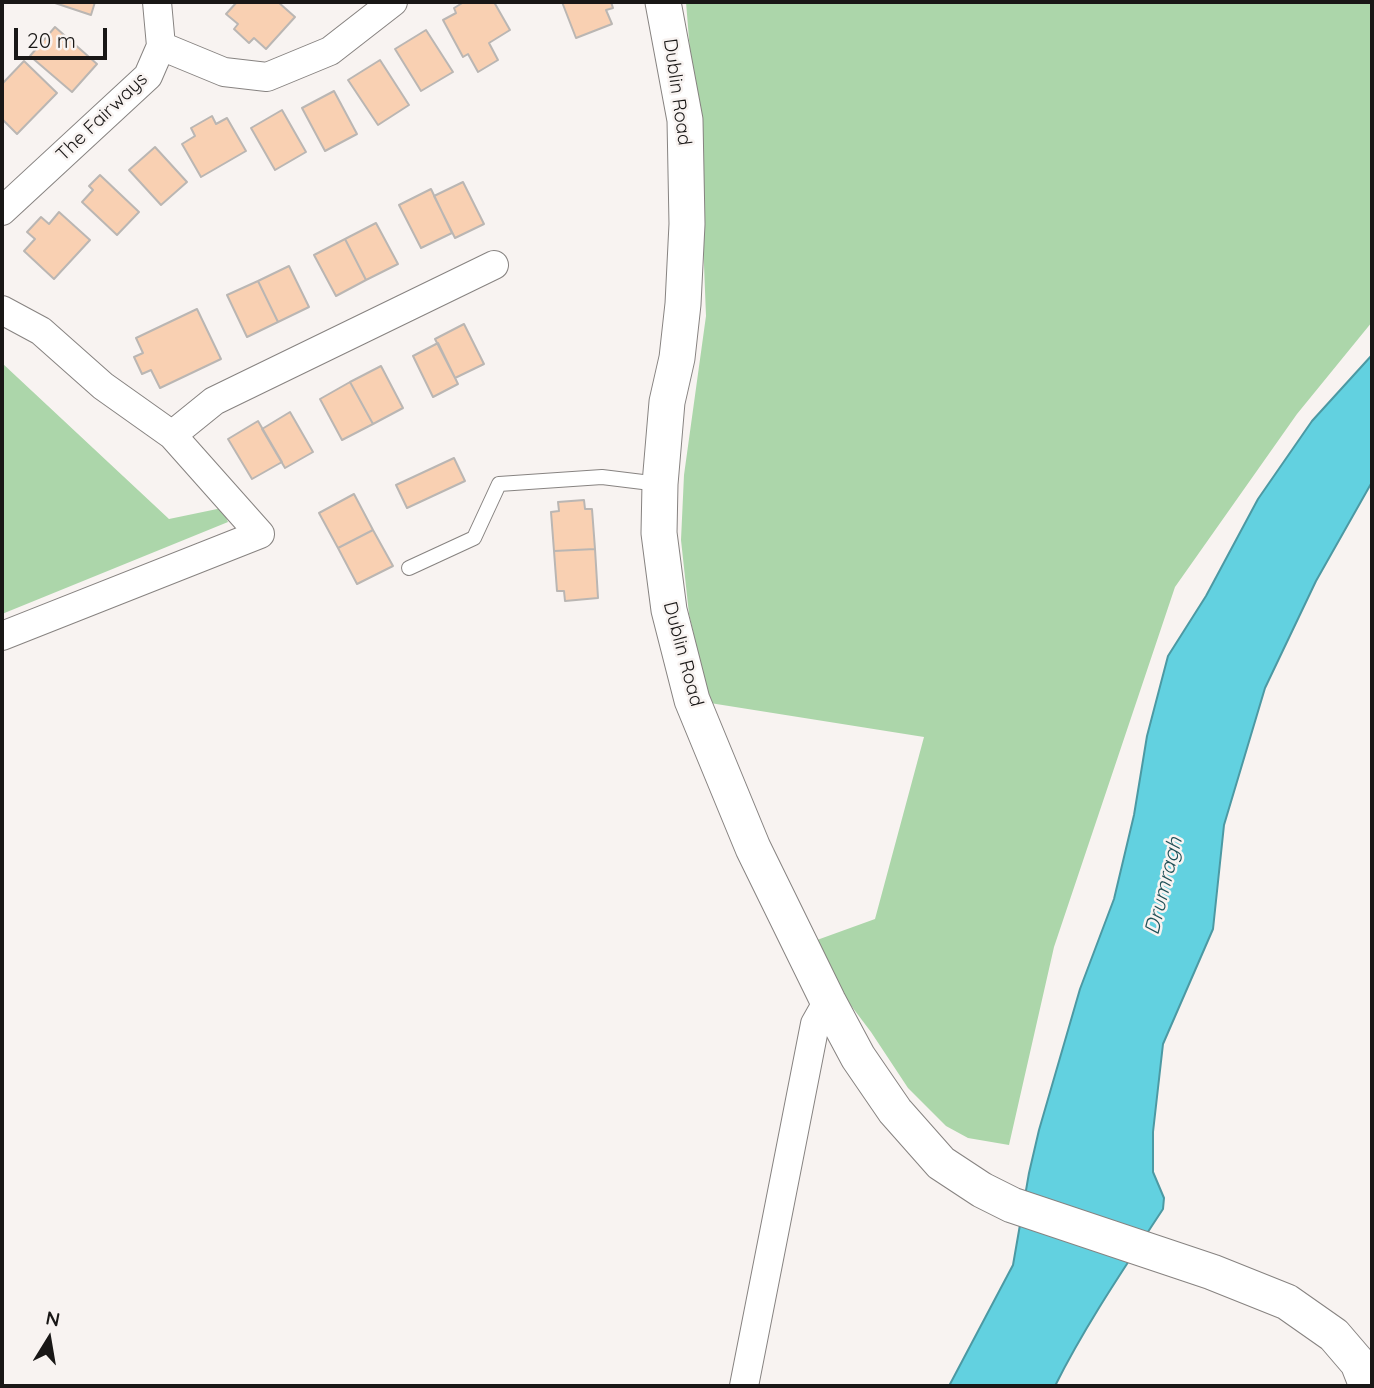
<!DOCTYPE html>
<style>
body{margin:0}
#map{position:relative;width:1374px;height:1388px;overflow:hidden;background:#f8f3f1;font-family:Quicksand,sans-serif}
canvas{display:block}
.frame{position:absolute;inset:0;border:4px solid #191716;pointer-events:none}
.north{position:absolute;left:14px;top:1304px;width:70px;height:70px;-webkit-text-stroke:5px #f8f3f1;paint-order:stroke;rotate:11deg;font-size:19px;font-weight:700;line-height:28px;text-align:center;color:#191716}
.north::after{content:'';display:block;margin:auto;width:24px;height:32px;background:#191716;clip-path:polygon(50% 0,100% 100%,50% 72%,0 100%)}
.scale{position:absolute;left:14px;top:28px;width:93px;height:32px;box-sizing:border-box;border:4px solid #191716;border-top:0;padding-left:9px;font-size:21px;line-height:24px;white-space:nowrap;color:#191716;-webkit-text-stroke:5px #f8f3f1;paint-order:stroke}
</style>
<div id="map">
<canvas width="1374" height="1388"></canvas>
<div class="frame"></div>
<div class="north">N</div>
<div class="scale">20 m</div>
</div>
<script>
const ctx = document.querySelector('canvas').getContext('2d');
ctx.lineJoin = 'round';
function paint(path, color) { ctx.fillStyle = color; ctx.fill(path, 'evenodd'); }
function strokePath(path, color, width, dash) { ctx.strokeStyle = color; ctx.lineWidth = width; ctx.lineCap = dash ? 'butt' : 'round'; ctx.setLineDash(dash || []); ctx.stroke(path); }
function drawText(font, color, halo, rows, align = 'center') {
  ctx.font = font + ' Quicksand,sans-serif'; ctx.lineWidth = 5; ctx.setLineDash([]); ctx.textBaseline = 'middle'; ctx.strokeStyle = halo; ctx.fillStyle = color; for (const [text, x, y, turn = 0] of rows) {
    ctx.save(); ctx.translate(x, y); ctx.rotate((+turn || 0) * Math.PI / 180); ctx.textAlign = isNaN(turn) ? turn : align; if (halo) ctx.strokeText(text, 0, 0); ctx.fillText(text, 0, 0); ctx.restore();
  }
}
paint(new Path2D(`
 M686,2H1372V322L1297,414L1175,587L1054,947L1009,1145L968,1138L946,1126L908,1088L871,1032L840,991L817,940L875,919L924,737L710,703L689,614L681,540L684,475L706,316L701,188Z
 M2,363L169,519L222,508L228,522L2,614Z`), '#acd6aa');
const water = new Path2D(`
 M1372,355V482L1316,581L1265,688L1224,825L1213,929L1163,1044L1153,1132V1172L1164,1198L1163,1209C1125,1267 1086,1324 1055,1386H949L1013,1265L1029,1173L1039,1130L1080,989L1114,899L1134,815L1147,736L1168,656L1206,596L1258,499L1312,421Z`);
paint(water, '#62d1e0');
strokePath(water, '#4c99a3', 2);
const building = new Path2D(`
 M52,2H95L91,15Z
 M237,2H278L295,17L266,49L254,38L249,43L234,29L238,24L226,14Z
 M464,2H494L510,30L489,43L498,60L478,72L468,54L463,57L443,20L456,13L454,8Z
 M562,2H611L613,8L606,10L612,24L576,38Z
 M55,27L97,64L72,92L30,56Z
 M426,30L453,72L421,91L395,49Z
 M380,60L409,105L378,125L348,80Z
 M24,61L57,93L17,134L2,119V84Z
 M334,91L357,134L325,151L302,108Z
 M282,110L306,152L275,170L251,128Z
 M212,116L216,124L227,118L246,151L201,177L182,144L195,136L191,128Z
 M155,147L187,182L161,205L129,170Z
 M100,175L139,212L117,235L82,202L93,190L89,186Z
 M463,182L484,224L455,238L434,196Z
 M431,189L452,233L421,248L399,205Z
 M59,212L90,240L54,279L24,251L35,239L27,232L41,217L49,224Z
 M376,223L398,264L366,280L345,239Z
 M345,239L366,280L336,296L314,255Z
 M289,266L309,307L278,322L258,281Z
 M258,281L278,322L247,337L227,295Z
 M197,309L221,359L160,388L151,370L142,374L134,357L143,353L136,338Z
 M464,324L484,364L455,378L435,339Z
 M438,343L458,384L433,397L413,356Z
 M381,366L403,408L373,424L350,382Z
 M350,382L373,424L342,440L320,399Z
 M290,412L313,452L285,468L262,429Z
 M258,421L282,462L252,479L228,439Z
 M454,458L465,481L407,508L396,485Z
 M354,494L373,530L338,548L319,513Z
 M584,500L585,509H592L595,549L554,551L551,512L559,511L558,502Z
 M373,530L393,566L357,584L338,548Z
 M595,549L598,598L565,601L564,591H557L554,551Z`);
paint(building, '#f9d0b2');
strokePath(building, '#bab6b3', 2);
const service = new Path2D(`
 M409,568L474,538L499,484L602,477L659,484`);
const minor = new Path2D(`
 M161,46L224,72L267,77L330,51L393,2
 M2,211L148,76L161,46L157,2
 M2,310L41,331L103,386L172,435L260,534L2,636
 M172,435L214,401L494,265
 M744,1386L815,1024L828,1001`);
const tertiary = new Path2D(`
 M663,2L685,120L687,224L683,304L677,358L667,402L660,484L659,533L669,610L692,700L753,848L828,1001L858,1057L895,1111L941,1163L982,1190L1012,1205L1212,1272L1287,1302L1334,1335L1358,1363L1367,1386`);
strokePath(service, '#878381', 16);
strokePath(minor, '#878381', 30);
strokePath(tertiary, '#878381', 37);
strokePath(service, '#fff', 14);
strokePath(minor, '#fff', 28);
strokePath(tertiary, '#fff', 35);
drawText('19px', '#191716', '#f8f3f1', [
 ["Dublin Road",677,92,82],
 ["The Fairways",102,117,-44],
 ["Dublin Road",683,654,75]
]);
drawText('italic 21px', '#1f5057', '#f8f3f1', [
 ["Drumragh",1164,886,-76]
]);
</script>
